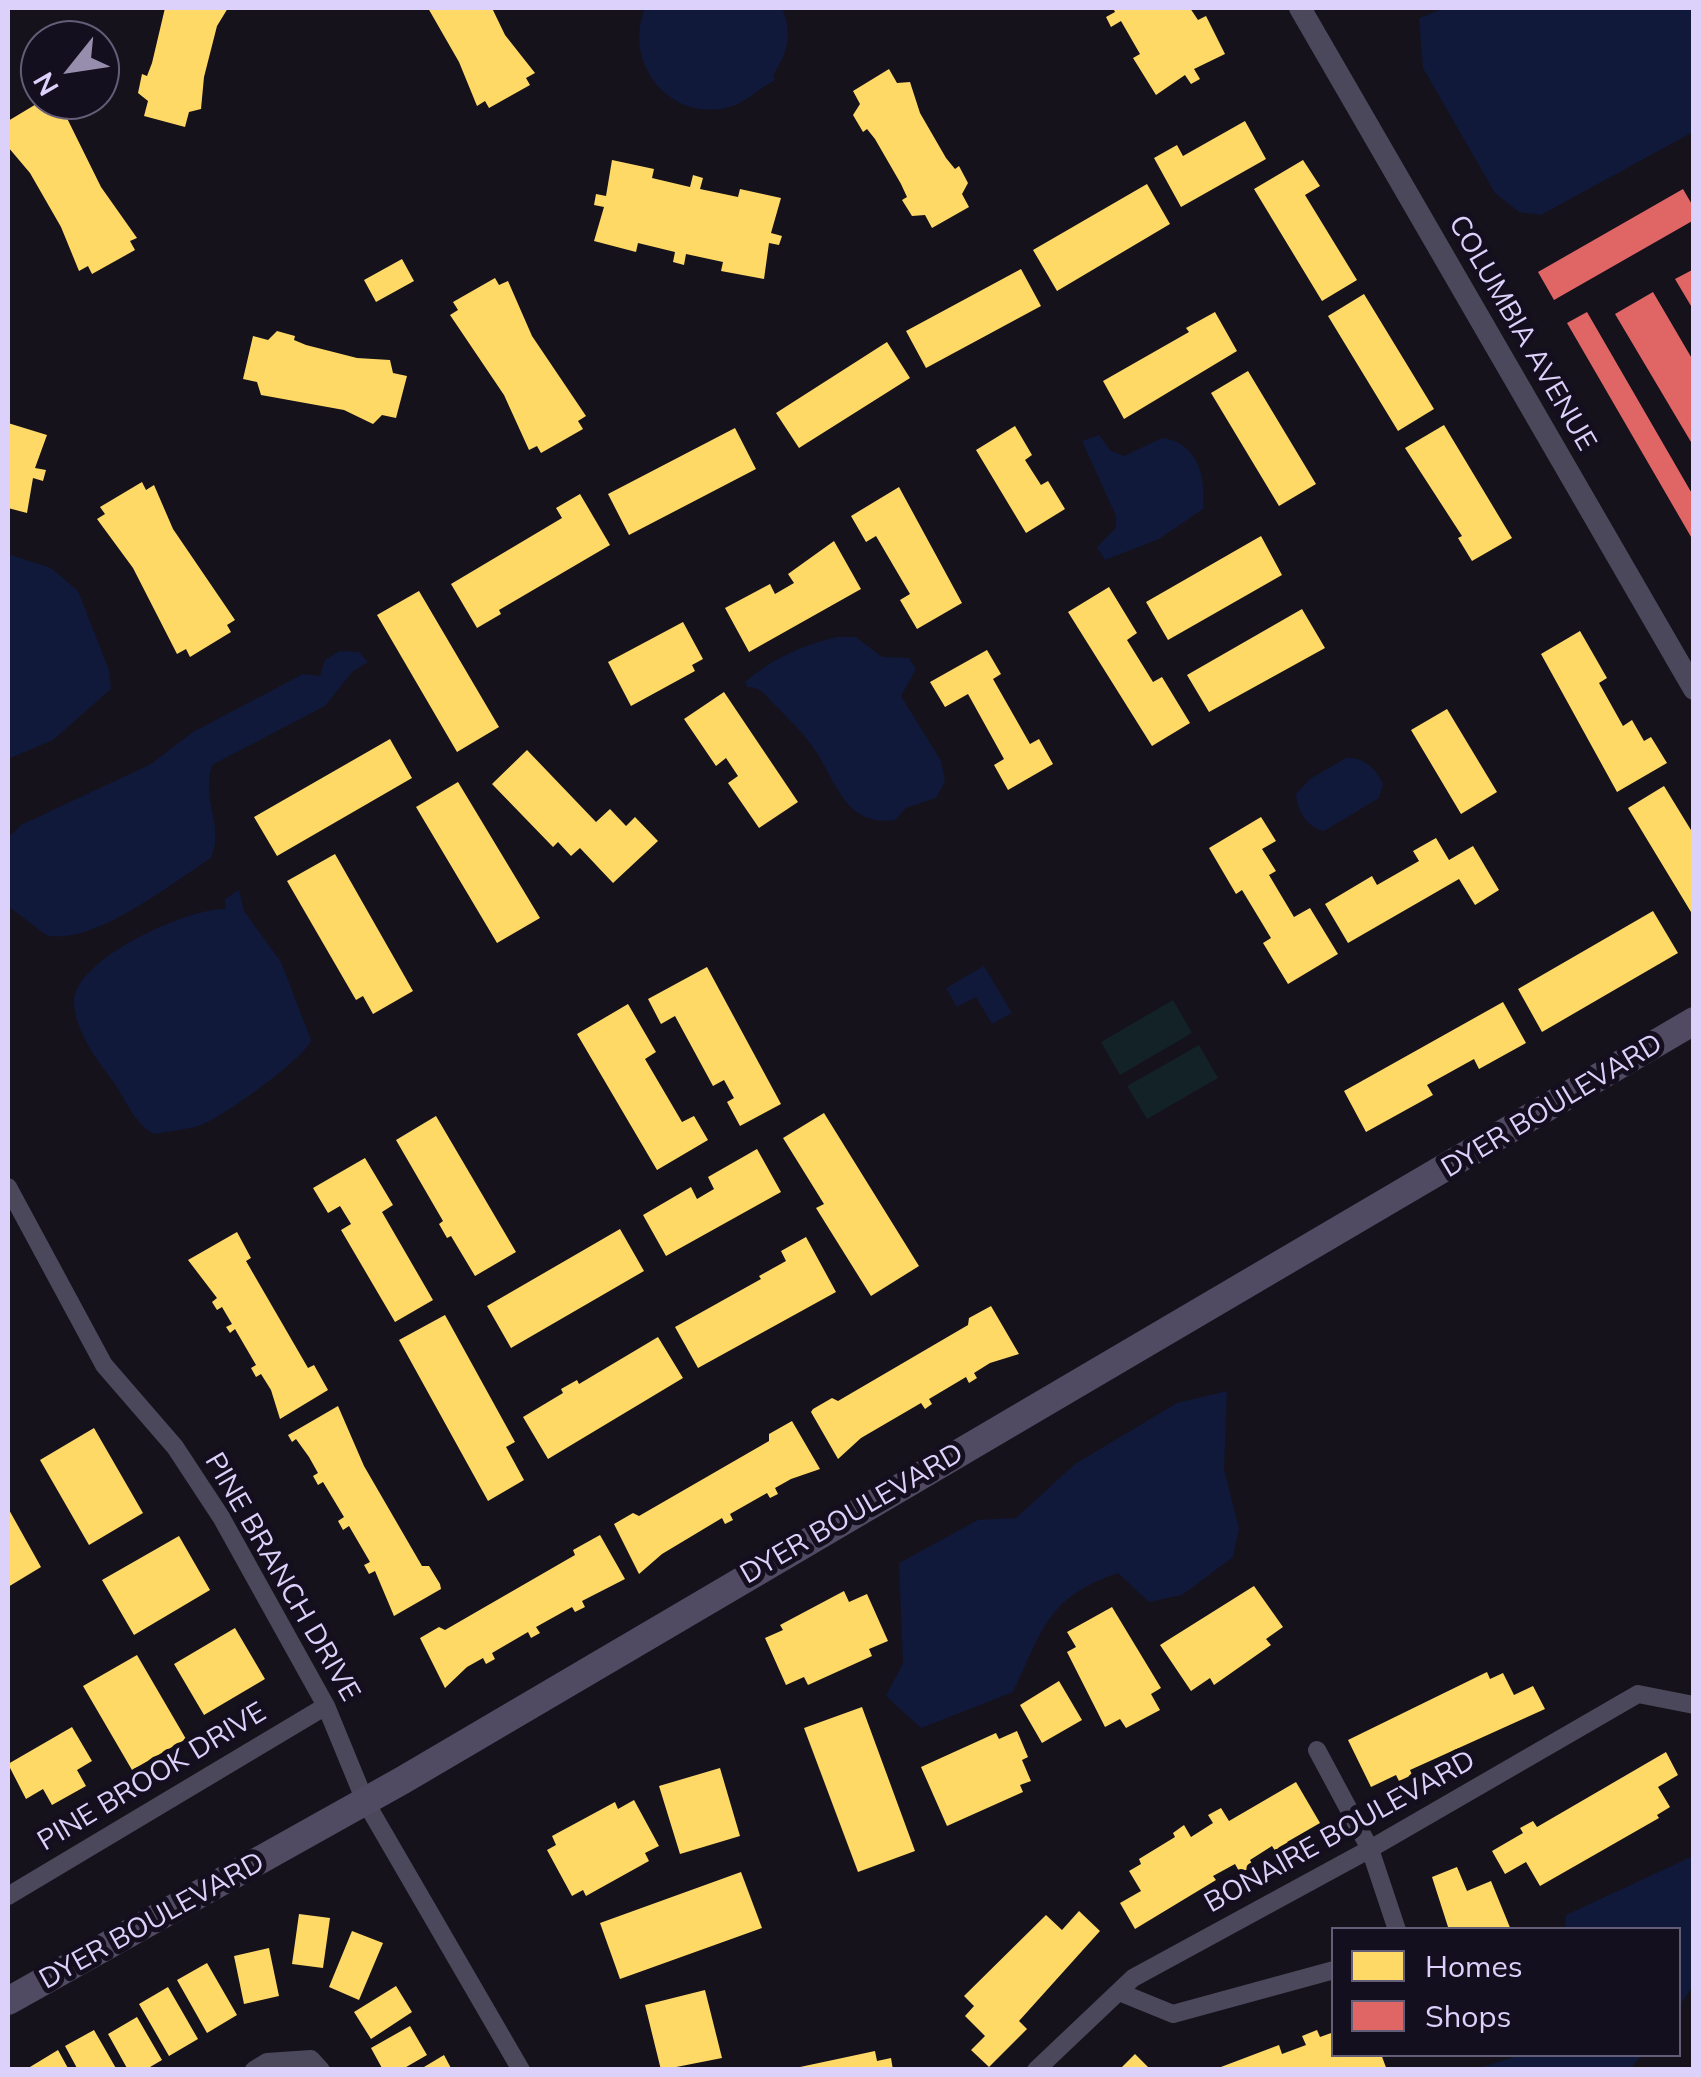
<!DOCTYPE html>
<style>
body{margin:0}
#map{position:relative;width:1701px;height:2077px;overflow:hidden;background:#15121c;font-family:Mulish,sans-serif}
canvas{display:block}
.frame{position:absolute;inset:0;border:10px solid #dcd1fa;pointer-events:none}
.legend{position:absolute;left:1331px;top:1927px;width:350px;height:130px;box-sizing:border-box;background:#140f1f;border:2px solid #645d77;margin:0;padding:12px 18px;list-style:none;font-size:30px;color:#dcd1fa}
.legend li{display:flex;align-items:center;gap:20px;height:50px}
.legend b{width:50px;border:2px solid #645d77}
.north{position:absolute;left:20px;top:20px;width:100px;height:100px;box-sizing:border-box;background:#140f1f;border:2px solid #645d77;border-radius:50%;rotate:240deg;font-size:28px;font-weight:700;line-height:40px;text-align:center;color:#dcd1fa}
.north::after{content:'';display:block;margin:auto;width:35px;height:45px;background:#968eac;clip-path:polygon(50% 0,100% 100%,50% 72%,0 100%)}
</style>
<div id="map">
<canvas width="1701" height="2077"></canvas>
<div class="frame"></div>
<ul class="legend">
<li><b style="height:28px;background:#ffd966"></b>Homes</li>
<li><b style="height:28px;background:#e06666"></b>Shops</li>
</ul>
<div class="north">N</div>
</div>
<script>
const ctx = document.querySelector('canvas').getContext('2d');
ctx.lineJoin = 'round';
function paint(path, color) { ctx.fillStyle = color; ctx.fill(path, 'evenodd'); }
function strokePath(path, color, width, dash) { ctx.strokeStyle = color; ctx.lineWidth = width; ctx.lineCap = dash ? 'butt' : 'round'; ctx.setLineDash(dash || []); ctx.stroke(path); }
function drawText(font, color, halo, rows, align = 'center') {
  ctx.font = font + ' Mulish,sans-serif'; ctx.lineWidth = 10; ctx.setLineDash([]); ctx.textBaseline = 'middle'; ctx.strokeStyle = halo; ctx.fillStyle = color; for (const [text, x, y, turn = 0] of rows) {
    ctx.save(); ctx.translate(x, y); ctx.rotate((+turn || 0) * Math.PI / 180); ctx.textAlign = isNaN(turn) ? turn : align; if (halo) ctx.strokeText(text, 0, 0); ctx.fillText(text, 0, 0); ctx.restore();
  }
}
paint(new Path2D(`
 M1173,1000L1192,1033L1120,1075L1101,1042Z
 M1199,1045L1218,1078L1147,1119L1127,1086Z`), '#122226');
paint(new Path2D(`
 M645,8H782C793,33 788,53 773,75L775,80C756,90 743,107 719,109C663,116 624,58 645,8Z
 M1445,8H1693V132L1541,215L1519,212L1495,193L1423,68L1419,18Z
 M1099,435L1111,451L1124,456L1162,438C1200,443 1206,480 1203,509L1159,539L1105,560L1097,547L1116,528V516L1082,441Z
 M8,554L51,568L78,591L109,670L111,689L53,740L8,759Z
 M837,637H856L882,657L909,658L916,669L901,696L941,761L945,782L936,798L906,808L895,820C847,827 837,785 817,753C805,734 791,722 777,707C767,697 761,686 747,687L745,682C773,658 801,646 837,637Z
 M340,651L359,652L368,662L352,672L325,706L212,765C201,801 225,827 211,858C173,882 93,947 46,935L8,906V838L21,825L151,764L193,732L303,674L320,676L325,660Z
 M1346,758C1364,757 1376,768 1383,784L1379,798L1324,831C1308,828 1297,811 1296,794L1310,779Z
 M239,890L244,911L281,962L311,1040C304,1060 219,1119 201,1125C186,1130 169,1131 154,1134C133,1123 125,1097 112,1080C96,1059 76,1031 74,1005C69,960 190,907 226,909L225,899Z
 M984,966L1012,1013L992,1024L976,997L957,1007L946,988Z
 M1227,1391L1224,1469L1239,1529L1233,1557L1182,1595L1149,1602L1118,1573C1047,1597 1043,1630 1013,1692L921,1728L886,1696L903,1663L899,1563L978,1520L1016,1518L1075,1464L1177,1403Z
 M1693,1856V1986L1679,2006L1678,1930L1565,1929L1566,1915Z
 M1524,2054H1642V2055L1630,2069H1476Z`), '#101939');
paint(new Path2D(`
 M165,8H228L217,26L204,77L201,109L189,112L185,127L144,116L148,101L138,93L142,74L147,76L152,63Z
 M428,8H492L505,35L535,73L526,78L530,85L489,108L485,101L477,106L459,62Z
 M1113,8H1190L1198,20L1206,16L1225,54L1194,69L1200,79L1191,84L1185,75L1156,95L1133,58L1140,54L1121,21L1111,27L1106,17L1115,12Z
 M889,69L897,83L910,82L920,113L946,158L955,169L959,166L968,183L962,194L969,207L932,228L925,215L912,216L902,200L907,197L901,184L875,139L867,129L863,132L853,115L860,104L853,91Z
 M43,100L51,106L59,102L101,187L137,238L130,241L135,250L92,274L88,266L79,271L61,227L30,173L8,147V121Z
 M1245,121L1266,159L1181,207L1154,158L1177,145L1183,156Z
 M612,160L654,169L652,178L690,187L693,175L703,178L700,189L738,197L740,189L781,198L771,233L782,236L779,245L769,243L764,279L721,271L723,262L686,254L684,265L673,262L675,252L638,243L636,252L594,241L604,207L594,205L596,194L606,196Z
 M1303,160L1320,186L1305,195L1357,280L1322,301L1254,189Z
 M1147,184L1170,224L1057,291L1033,250Z
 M402,259L414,281L376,302L364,280Z
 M1021,269L1041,306L926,368L906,331Z
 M495,278L499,285L508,281L532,336L586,416L578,421L583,429L541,453L537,446L529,450L504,395L450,315L458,310L453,302Z
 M1364,294L1434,409L1398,431L1328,316Z
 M1215,312L1237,351L1124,419L1103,381L1189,332L1186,328Z
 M277,331L295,336L294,340L306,345L357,358L390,360L393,373L407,376L396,418L382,415L373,424L344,410L261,395L257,382L243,379L253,336L268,340Z
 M887,342L910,378L799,448L776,413Z
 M1248,371L1316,484L1279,506L1211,393Z
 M8,423L47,435L35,468L46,470L43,481L33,478L27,513L8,508Z
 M1444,425L1512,538L1472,561L1458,538L1462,536L1405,448Z
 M1015,426L1032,455L1025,460L1041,485L1048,481L1065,509L1026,533L976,450Z
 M735,428L756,469L629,535L608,494Z
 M142,482L146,490L154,485L173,529L235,620L227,625L231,632L190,657L186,649L177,654L133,568L97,519L105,514L100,507Z
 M899,487L962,603L917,629L900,600L910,594L876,536L866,542L851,516Z
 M580,494L610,545L499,610L501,614L477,628L451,584L562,518L556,508Z
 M1261,536L1282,575L1168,640L1146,602Z
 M834,541L861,589L749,652L725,608L770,584L775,594L794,583L788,574Z
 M1109,587L1137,633L1127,640L1153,682L1162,677L1190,723L1152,746L1068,612Z
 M419,591L499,727L457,752L377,615Z
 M1302,609L1325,648L1209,712L1187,675Z
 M683,622L703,659L692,665L695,671L631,706L608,662Z
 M1580,631L1607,678L1599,683L1623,726L1632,720L1644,741L1651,737L1667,763L1617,792L1541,654Z
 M987,650L1001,674L993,679L1030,744L1039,739L1053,764L1008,790L994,765L1004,759L968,694L945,707L930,682Z
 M724,692L798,802L759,828L728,783L738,776L726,758L716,766L684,719Z
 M1447,709L1497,792L1461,814L1411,730Z
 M390,739L412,778L277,856L254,817Z
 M527,750L596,822L610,809L626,826L635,817L658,841L613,883L580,848L571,856L558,842L553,847L492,784Z
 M458,782L540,918L497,943L416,807Z
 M1664,786L1694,835V917L1628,808Z
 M1261,817L1276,841L1262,849L1276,871L1269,875L1294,917L1310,908L1338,954L1288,984L1263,943L1271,938L1242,890L1236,894L1209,848Z
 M1436,838L1449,860L1473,846L1499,890L1475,905L1459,879L1348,943L1325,904L1372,876L1377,885L1419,861L1413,851Z
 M335,854L413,991L373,1014L363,996L356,1000L287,881Z
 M1653,911L1678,953L1542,1032L1518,989Z
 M707,967L781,1104L740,1126L727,1102L734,1098L724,1080L713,1086L675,1016L661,1024L648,999Z
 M1503,1002L1526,1043L1479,1069L1474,1059L1427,1085L1433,1095L1366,1132L1344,1091Z
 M628,1004L656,1052L645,1059L682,1122L694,1116L708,1140L657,1170L577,1034Z
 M824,1113L919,1266L871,1296L816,1208L824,1204L783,1138Z
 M436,1116L516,1252L475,1276L451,1236L447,1238L439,1224L443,1221L396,1140Z
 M757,1149L781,1192L666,1256L643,1215L691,1187L697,1199L714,1189L708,1177Z
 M365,1158L393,1205L382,1212L433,1300L395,1322L341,1230L351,1224L340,1206L328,1213L313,1188Z
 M620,1229L644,1271L511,1348L487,1306Z
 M237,1232L251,1258L246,1261L308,1368L314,1365L328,1390L280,1419L271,1390L261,1374L256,1377L251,1368L256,1365L235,1329L230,1333L226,1327L232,1324L222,1307L217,1310L212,1302L217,1298L188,1260Z
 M806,1237L836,1292L698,1368L675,1327L761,1279L759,1276L786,1261L781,1251Z
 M991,1306L1019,1354L990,1363L974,1373L977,1378L969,1383L966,1377L929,1399L932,1404L925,1409L921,1403L861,1438L838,1459L811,1412L813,1409L832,1398L838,1401L968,1325L969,1318Z
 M445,1315L515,1442L506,1447L524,1480L488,1501L399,1340Z
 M658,1337L683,1378L548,1459L523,1417L563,1393L561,1389L577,1380L579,1384Z
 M338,1406L364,1466L422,1566H429L440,1584L441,1589L394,1616L375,1571L369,1574L364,1565L370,1562L349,1526L343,1530L338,1521L344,1517L323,1482L318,1485L313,1476L318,1473L309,1457L296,1439L292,1442L288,1435Z
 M792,1421L820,1469L791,1479L775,1488L778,1494L770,1498L767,1493L730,1514L733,1520L725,1524L722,1518L662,1554L639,1574L614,1524L633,1513L639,1516L769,1441V1434Z
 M94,1428L143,1513L89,1545L40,1460Z
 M8,1508L41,1567L8,1587Z
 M600,1535L625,1579L582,1601L585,1607L575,1612L572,1607L536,1627L540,1633L531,1638L528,1632L492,1653L495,1659L486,1664L483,1658L467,1667L445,1688L420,1638L439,1627L445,1630L575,1555L573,1550Z
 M179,1536L210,1590L134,1635L102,1580Z
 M1254,1586L1283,1627L1266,1639L1271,1645L1214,1685L1210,1678L1191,1691L1160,1645Z
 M844,1591L849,1602L867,1594L888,1641L869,1649L872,1656L808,1685L804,1677L786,1685L765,1638L783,1630L780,1625Z
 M1112,1607L1161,1688L1151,1694L1160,1710L1126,1728L1120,1719L1105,1727L1067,1652L1076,1647L1067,1632Z
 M235,1628L265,1679L204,1715L174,1664Z
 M137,1655L186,1739L132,1770L83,1686Z
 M1487,1672L1490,1679L1503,1673L1514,1695L1533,1686L1545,1709L1410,1770L1412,1775L1399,1781L1396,1775L1371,1787L1348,1740Z
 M1059,1681L1082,1720L1042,1743L1020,1705Z
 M862,1707L915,1851L858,1872L804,1728Z
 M72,1727L92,1761L77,1770L86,1786L52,1805L43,1789L26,1799L8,1764Z
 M1017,1731L1028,1757L1022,1760L1031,1781L1020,1785L1023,1792L947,1826L921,1767L996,1733L999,1739Z
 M1666,1752L1678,1775L1658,1787L1670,1807L1657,1815L1659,1818L1540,1886L1526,1862L1505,1874L1492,1851L1523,1833L1520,1828L1533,1821L1537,1827Z
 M720,1768L740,1836L680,1854L659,1786Z
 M1296,1782L1320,1823L1287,1842L1290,1846L1277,1854L1272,1846L1250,1860L1253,1866L1240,1873L1235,1864L1213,1876L1216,1880L1135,1929L1120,1903L1141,1891L1129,1871L1141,1864L1139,1859L1175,1837L1173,1833L1184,1825L1191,1837L1213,1823L1208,1815L1221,1808L1229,1821Z
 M634,1800L659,1846L645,1853L649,1861L586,1896L583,1890L572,1896L547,1850L556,1845L552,1836L615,1802L618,1809Z
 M1457,1867L1467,1891L1491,1881L1511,1930H1449L1432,1877Z
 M741,1872L762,1928L620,1979L600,1923Z
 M1079,1911L1100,1931L1019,2021L1027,2029L989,2067L971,2050L985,2036L965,2016L974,2006L964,1996L1046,1915L1062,1930Z
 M299,1914L330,1918L323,1968L292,1964Z
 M352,1931L383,1943L359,2000L329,1987Z
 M269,1948L279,1996L244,2004L234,1956Z
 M207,1963L237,2015L207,2033L177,1980Z
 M396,1986L412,2012L371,2039L354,2012Z
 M168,1987L198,2039L169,2056L139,2004Z
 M705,1990L722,2058L661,2070L645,2005Z
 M137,2017L162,2060L145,2070H128L108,2034Z
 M410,2026L427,2055L401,2070H383L371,2048Z
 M94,2030L117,2070H78L65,2046Z
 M1317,2030L1320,2037L1334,2032V2054H1381L1387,2070H1213L1279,2045L1282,2054L1306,2045L1302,2036Z
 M58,2050L69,2070H25Z
 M875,2051L877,2061L891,2058L893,2070H786Z
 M1135,2054L1151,2070H1119Z
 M444,2055L452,2070H419Z`), '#ffd966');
paint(new Path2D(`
 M1683,189L1694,208V220L1554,300L1538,272Z
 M1694,269V311L1675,279Z
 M1653,292L1694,362V447L1615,314Z
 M1587,312L1694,497V542L1567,323Z`), '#e06666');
strokePath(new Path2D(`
 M8,1187L104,1365L175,1447L221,1517L326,1706L365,1801L521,2070
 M1317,1750L1370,1849L1397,1930
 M8,1896L326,1706
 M1119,1992L1173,2014L1334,1970
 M254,2070L267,2062L311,2059L321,2070
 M1036,2070L1133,1978L1370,1849L1638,1694L1694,1705`), '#4b485b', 18);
strokePath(new Path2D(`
 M1300,8L1694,689`), '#4b485b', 22);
strokePath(new Path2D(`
 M8,2001L403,1780L1694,1021`), '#504b62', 28);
drawText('28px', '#dcd1fa', '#140f1f', [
 ["COLUMBIA AVENUE",1522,333,60],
 ["DYER BOULEVARD",1552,1106,-31],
 ["DYER BOULEVARD",852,1514,-30],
 ["PINE BRANCH DRIVE",282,1577,60],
 ["PINE BROOK DRIVE",152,1777,-31],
 ["BONAIRE BOULEVARD",1340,1832,-29],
 ["DYER BOULEVARD",152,1921,-29]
]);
</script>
